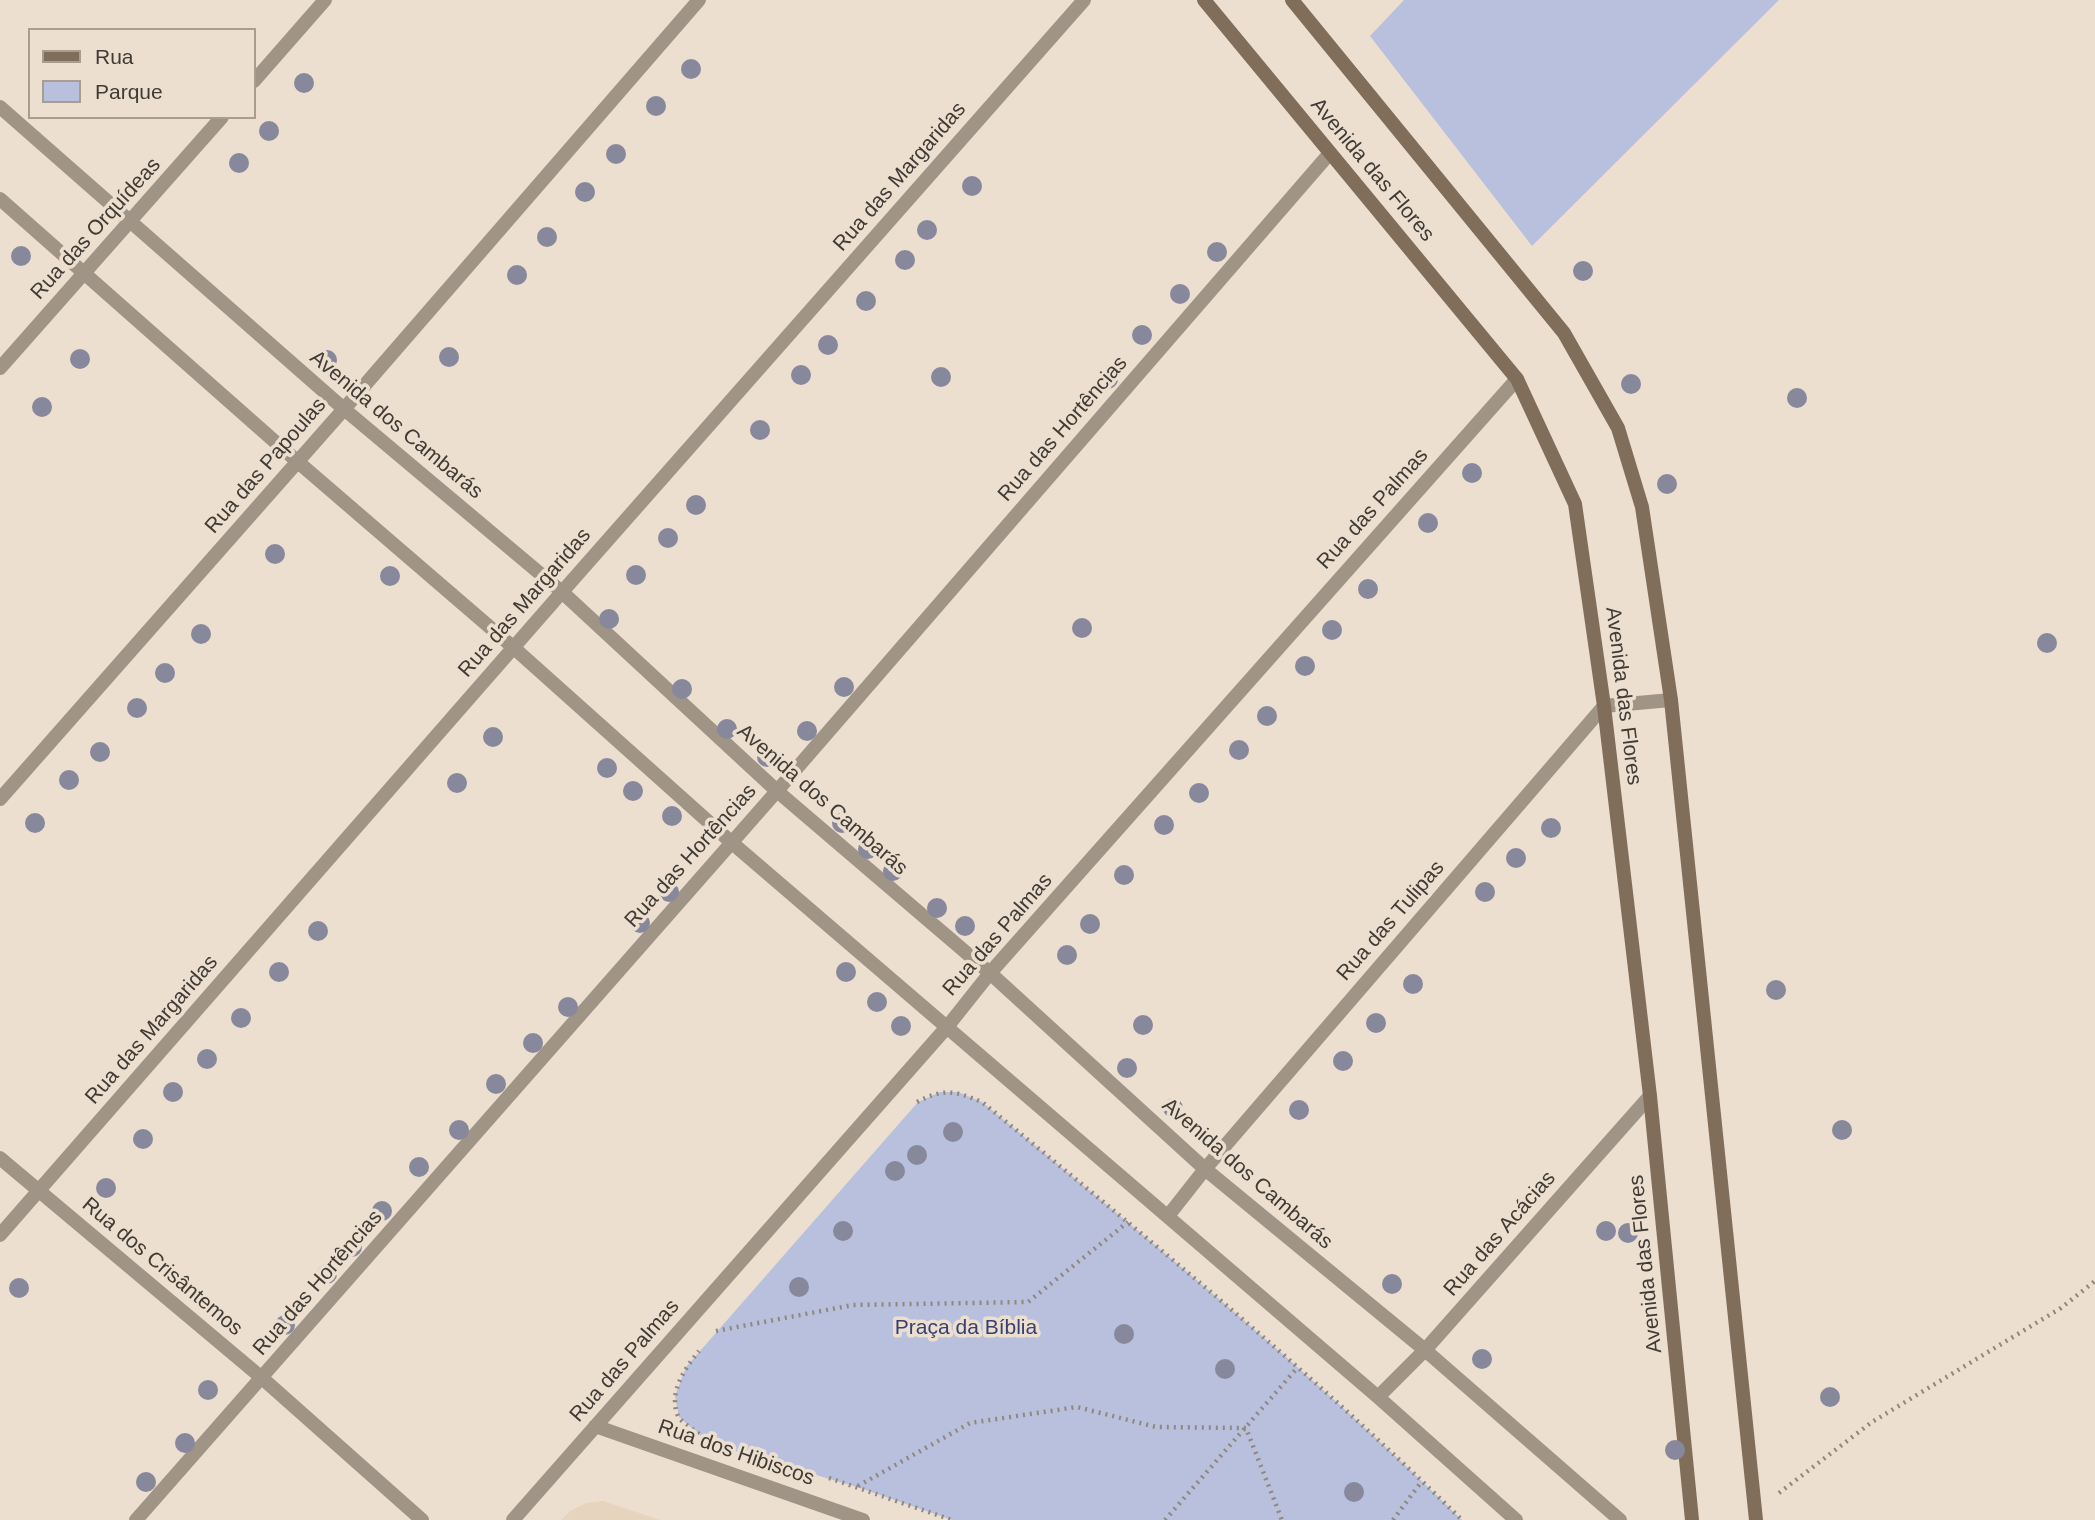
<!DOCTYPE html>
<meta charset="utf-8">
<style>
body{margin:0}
#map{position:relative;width:2095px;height:1520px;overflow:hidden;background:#eddfcf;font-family:Helvetica,sans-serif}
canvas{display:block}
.legend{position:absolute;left:28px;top:28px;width:228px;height:91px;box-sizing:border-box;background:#eddfcf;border:2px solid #a89d91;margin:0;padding:9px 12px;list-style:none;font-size:21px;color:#403b35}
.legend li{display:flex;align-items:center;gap:14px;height:35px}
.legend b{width:35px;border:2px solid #a89d91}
</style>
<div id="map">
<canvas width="2095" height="1520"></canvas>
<ul class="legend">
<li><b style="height:9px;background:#806e5a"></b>Rua</li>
<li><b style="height:19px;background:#b8c0dd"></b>Parque</li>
</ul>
</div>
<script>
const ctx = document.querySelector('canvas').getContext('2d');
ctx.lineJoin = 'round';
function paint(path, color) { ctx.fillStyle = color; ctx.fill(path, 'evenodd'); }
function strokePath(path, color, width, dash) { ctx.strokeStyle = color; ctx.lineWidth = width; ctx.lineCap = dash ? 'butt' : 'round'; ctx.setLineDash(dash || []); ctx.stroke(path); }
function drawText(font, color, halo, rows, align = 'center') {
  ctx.font = font + ' Helvetica,sans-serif'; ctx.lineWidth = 7; ctx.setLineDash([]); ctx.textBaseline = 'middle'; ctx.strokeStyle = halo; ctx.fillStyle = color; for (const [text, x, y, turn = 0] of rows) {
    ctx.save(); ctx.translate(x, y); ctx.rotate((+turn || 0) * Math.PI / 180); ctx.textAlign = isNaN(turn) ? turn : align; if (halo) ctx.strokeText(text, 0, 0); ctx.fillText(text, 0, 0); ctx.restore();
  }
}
paint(new Path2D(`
 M603,1501L661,1520H561L570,1511L586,1503Z`), '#e7d4be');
paint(new Path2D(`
 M1404,0H1779L1532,246L1370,36Z
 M940,1092H958L982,1102C1146,1237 1311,1371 1462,1520H952L857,1487L710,1444L679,1417L675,1396L686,1367L918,1102Z`), '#b8c0dd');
strokePath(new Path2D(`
 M917,1102C944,1088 955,1091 982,1102C1146,1237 1311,1371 1462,1520
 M716,1331L853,1305L1028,1302L1128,1222
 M699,1434C693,1429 682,1423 678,1416C668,1393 685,1368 699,1351
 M829,1478L952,1520
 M858,1486L970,1423L1077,1407L1156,1427L1246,1428L1282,1520
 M1779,1493L1872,1422L2061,1308L2095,1281
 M1165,1520L1298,1367
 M1393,1520L1422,1481`), '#91887d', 4.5, [2, 5]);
strokePath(new Path2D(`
 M254,81L325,0
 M0,107L344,409L562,592L777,791L990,973L1205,1169L1425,1350L1620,1520
 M0,199L298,462L514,648L731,842L1378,1397L1516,1520
 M0,368L222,117
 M0,799L344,409L699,0
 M0,1158L262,1378L422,1520
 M1168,1216L1205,1169L1604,706L1671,700
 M0,1235L562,592L1084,0
 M1378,1397L1425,1350L1650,1096
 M595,1426L863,1520
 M136,1520L777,791L1330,153
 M513,1520L947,1027L990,973L1517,379`), '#a09486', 14);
strokePath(new Path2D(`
 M1204,0L1517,379L1575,504L1604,706L1650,1096L1692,1520
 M1292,0L1564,333L1618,428L1642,507L1671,700L1756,1520`), '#806e5a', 14);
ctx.fillStyle = '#88889c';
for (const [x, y] of [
 [691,69],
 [304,83],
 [656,106],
 [269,131],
 [616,154],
 [239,163],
 [972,186],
 [585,192],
 [927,230],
 [547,237],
 [1217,252],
 [21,256],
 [905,260],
 [1583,271],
 [517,275],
 [1180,294],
 [866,301],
 [1142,335],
 [828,345],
 [449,357],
 [80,359],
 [327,360],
 [801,375],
 [941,377],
 [1108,379],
 [1631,384],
 [1797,398],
 [42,407],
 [760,430],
 [1472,473],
 [1667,484],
 [696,505],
 [1428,523],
 [668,538],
 [275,554],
 [636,575],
 [390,576],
 [1368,589],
 [609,619],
 [1082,628],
 [1332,630],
 [201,634],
 [2047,643],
 [1305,666],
 [165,673],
 [844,687],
 [682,689],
 [137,708],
 [1267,716],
 [727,729],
 [807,731],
 [493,737],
 [1239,750],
 [100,752],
 [767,757],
 [607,768],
 [69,780],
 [457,783],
 [633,791],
 [1199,793],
 [672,816],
 [35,823],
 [842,823],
 [1164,825],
 [1551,828],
 [868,849],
 [1516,858],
 [893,871],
 [1124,875],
 [669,892],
 [1485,892],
 [937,908],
 [640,923],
 [1090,924],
 [965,926],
 [318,931],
 [1067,955],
 [279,972],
 [846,972],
 [1413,984],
 [1776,990],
 [877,1002],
 [568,1007],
 [241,1018],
 [1376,1023],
 [1143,1025],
 [901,1026],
 [533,1043],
 [207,1059],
 [1343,1061],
 [1127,1068],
 [496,1084],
 [173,1092],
 [1173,1108],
 [1299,1110],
 [459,1130],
 [1842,1130],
 [953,1132],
 [143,1139],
 [917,1155],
 [419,1167],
 [895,1171],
 [106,1188],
 [382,1211],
 [843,1231],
 [1606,1231],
 [1628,1233],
 [352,1247],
 [327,1274],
 [1392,1284],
 [799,1287],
 [19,1288],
 [285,1325],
 [1124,1334],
 [1482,1359],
 [1225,1369],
 [208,1390],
 [1830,1397],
 [185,1443],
 [1675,1450],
 [146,1482],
 [1354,1492]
]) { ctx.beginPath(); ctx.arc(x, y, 10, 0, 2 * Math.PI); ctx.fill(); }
drawText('21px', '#403b35', '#eddfcf', [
 ["Avenida das Flores",1372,170,50],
 ["Rua das Margaridas",900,177,-49],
 ["Rua das Orquídeas",96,229,-48],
 ["Avenida dos Cambarás",396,425,40],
 ["Rua das Hortências",1063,429,-49],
 ["Rua das Papoulas",266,466,-49],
 ["Rua das Palmas",1373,509,-48],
 ["Rua das Margaridas",525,603,-49],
 ["Avenida das Flores",1623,696,83],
 ["Avenida dos Cambarás",822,800,41],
 ["Rua das Hortências",691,856,-48],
 ["Rua das Tulipas",1391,921,-49],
 ["Rua das Palmas",998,935,-49],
 ["Rua das Margaridas",152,1030,-49],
 ["Avenida dos Cambarás",1247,1174,41],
 ["Rua das Acácias",1500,1234,-49],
 ["Avenida das Flores",1646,1264,-96],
 ["Rua dos Crisântemos",162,1267,40],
 ["Rua das Hortências",318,1283,-49],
 ["Rua das Palmas",625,1361,-49],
 ["Rua dos Hibiscos",736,1453,19]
]);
drawText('21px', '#364172', '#eddfcf', [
 ["Praça da Bíblia",966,1328]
]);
</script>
